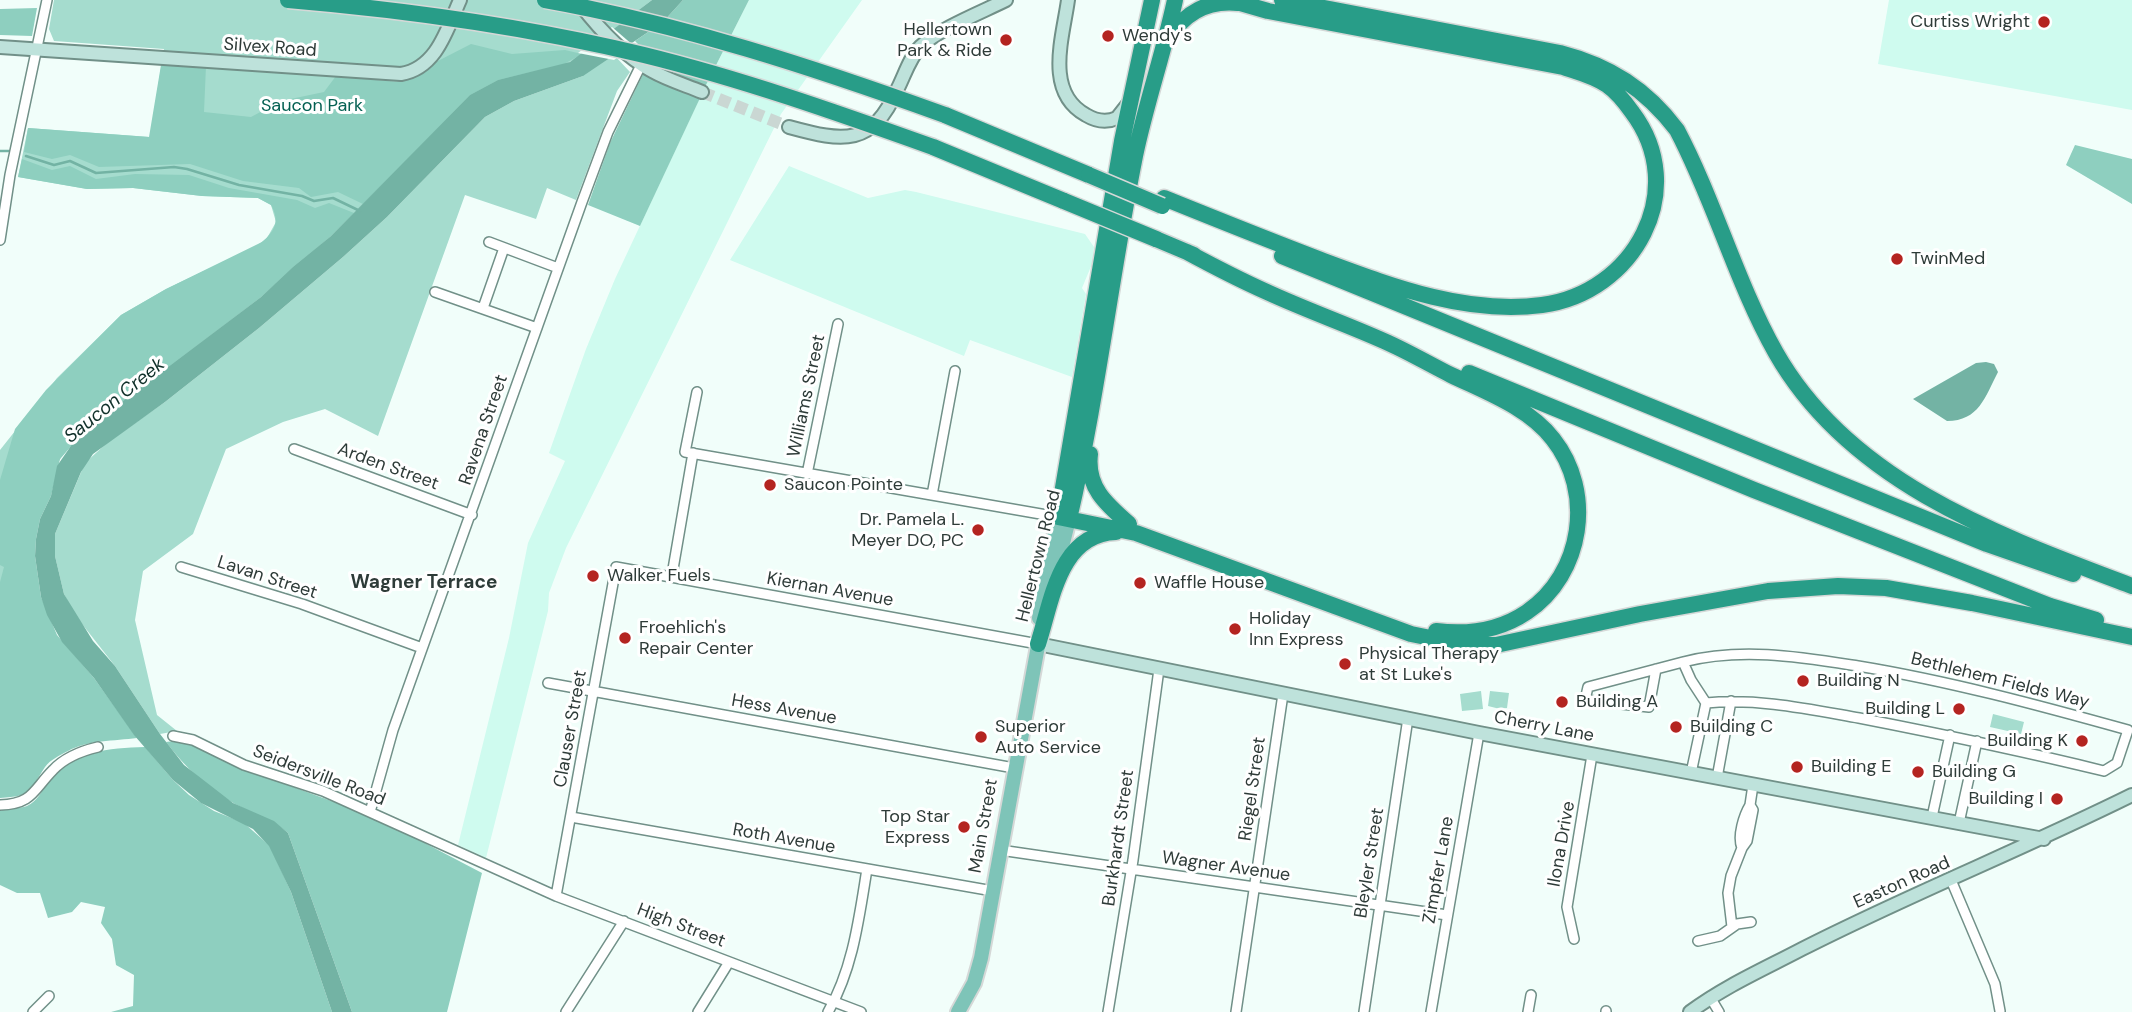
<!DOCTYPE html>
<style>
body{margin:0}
canvas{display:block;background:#f1fefa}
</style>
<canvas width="2132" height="1012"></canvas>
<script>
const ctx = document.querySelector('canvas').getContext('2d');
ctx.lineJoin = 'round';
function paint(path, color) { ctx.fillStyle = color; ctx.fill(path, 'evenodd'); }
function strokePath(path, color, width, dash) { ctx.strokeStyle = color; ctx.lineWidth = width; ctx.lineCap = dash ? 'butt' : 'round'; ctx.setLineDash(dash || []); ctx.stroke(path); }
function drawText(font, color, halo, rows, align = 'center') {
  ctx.font = font + ' "DM Sans",sans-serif'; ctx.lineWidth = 6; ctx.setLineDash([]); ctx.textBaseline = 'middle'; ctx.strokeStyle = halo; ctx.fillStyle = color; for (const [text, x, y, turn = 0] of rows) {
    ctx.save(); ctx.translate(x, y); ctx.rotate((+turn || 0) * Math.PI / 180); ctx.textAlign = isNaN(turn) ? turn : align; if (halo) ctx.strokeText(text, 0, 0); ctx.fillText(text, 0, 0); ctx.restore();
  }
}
paint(new Path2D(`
 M749,0H862L781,114L566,548L549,593L548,611L486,858L458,845L509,638L528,543L565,461L549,453L586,349L615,279L705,87Z
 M1889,0H2132V110L1878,64Z
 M789,166L868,198L905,190L916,192L1085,234L1094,247L1092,264L1082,288L1086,294L1072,377L970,340L964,356L730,260Z`), '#cffbef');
paint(new Path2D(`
 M54,0H652L600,40L630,72L617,91L576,200L547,188L536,219L465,195L378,436L325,409L283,422L226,449L193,534L143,571L135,620L157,715L177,731L160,734L115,666L75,615L64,594L55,556V534L85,463L108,442L165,402L259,328L343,257L387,217L485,117L514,101L583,76L577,58L420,147L331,236L261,297L75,440L60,459L0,605V450L57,378L121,315L166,289L255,247L267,238L276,222L271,205L258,198L202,196L133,188L87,189L18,177L28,128L150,137L164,49L54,41L49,29Z
 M1481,691L1483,709L1462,711L1460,694Z
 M1490,691L1509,693L1507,708L1500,709L1488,706Z
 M1993,714L2024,722L2021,734L1990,727Z`), '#a5dcce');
paint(new Path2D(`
 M683,0H749L705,87C675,75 657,65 635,41L663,22Z
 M37,8L32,36L0,35V9Z
 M471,44L512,54L565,50L582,54L564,64L498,80L470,95L363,204L338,192L311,197L299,188L243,181L190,164L99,167L70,155L52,159L24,152L28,128L149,137L161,65L206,66L204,112L251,117L281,101L324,92L336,76L397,82Z
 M644,72L701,96L640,226L588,205L610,143Z
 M2075,145L2132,159V204L2066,165Z
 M22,159L52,170L70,166L96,179L135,174L189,175L229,188L297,200L315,208L329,203L354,213L331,236L293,267L261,297L86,429L60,459L51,496L40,519L36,539L35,556L41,597L57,635L94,678L137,738C115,741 87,740 68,751C60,755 50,760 45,767C29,791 33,796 0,798V582L4,567L0,565V480L15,429L46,390L121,315L166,289L262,242C275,231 280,221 271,205L258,198L202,196L133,188L87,189L18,177Z
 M174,741H184L244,769L375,817L482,873L447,1012H352L288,833C271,818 255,815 235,804C208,789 185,767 166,742Z
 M145,747L173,780L189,795L214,811L244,823L270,846L291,892L332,1012H111L133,1006L134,975L116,965L112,939L101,923L105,907L81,902L72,912L48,918L40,893H17L0,885V811C9,807 19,809 27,806C37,802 43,789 49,781C74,751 108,748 145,747Z`), '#8ecfbf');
paint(new Path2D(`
 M652,0H683L663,22L583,76L514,101L485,117L387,217L343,257L259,328L165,402L93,454L81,472L55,534V556L64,594L93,641L115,666L160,734L184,765L233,803L274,821L288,833L352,1012H332L291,892L269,846L253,829L201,803L173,780L134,735L94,678L62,642L47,615L41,597L35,556L36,539L40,519L51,496L57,466L75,440L86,429L261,297L293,267L331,236L470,95L498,80L570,62Z
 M1986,362L1994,364L1998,372C1985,397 1979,421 1947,421L1913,399L1976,363Z`), '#73b3a4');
paint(new Path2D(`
 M612,27L634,46L614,60L578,53Z`), '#f1fefa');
strokePath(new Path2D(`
 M0,151H9
 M26,156L54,165L70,161L96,173L174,167L187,169L239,185L302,196L314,201L333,198L360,211`), '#73b3a4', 2.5);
strokePath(new Path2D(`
 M702,92L789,127`), '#cad7d3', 12, [12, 6]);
const street = new Path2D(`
 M0,240L10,175L47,0
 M489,242L558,268
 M435,292L537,328
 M483,308L504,248
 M697,392L685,452L1058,517
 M294,449L472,515
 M807,474L838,324
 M932,495L955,371
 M181,567L302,604L422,648
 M677,578L673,569L693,453
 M1683,662C1742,647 1800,657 1858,666C1949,681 2038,705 2128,730L2117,763L2104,771C2023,751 1941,734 1859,718C1808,709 1758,698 1706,703
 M1656,669L1649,707L1585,700L1588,687L1683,662L1691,680L1706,703L1691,773
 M548,683L1014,768
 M173,736L193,740L244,765L323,791L556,896L861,1012
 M1717,778L1731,701
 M0,805C33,804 33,790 53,770C65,757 81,751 98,747
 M370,812L393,730L582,202L608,132L641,65
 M571,817L993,891
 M1932,817L1950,735
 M1959,823L1977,741
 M1742,848C1737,836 1744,815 1750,805
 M1000,850L1447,915
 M1951,880L1995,984L2000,1011
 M556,896L616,567L1038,644
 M1732,927L1728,893L1731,876L1742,848L1747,841L1753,810L1750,805L1753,785
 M1574,939L1567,907L1592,755
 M1698,941L1720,936L1737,924L1751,922
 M1710,997L1719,1012
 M33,1012L49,996
 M566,1012L624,921
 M698,1012L729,962
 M828,1012C853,969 859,918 867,869
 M1108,1012L1133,860L1159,669
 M1236,1012L1283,694
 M1364,1012L1408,718
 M1431,1012L1479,733
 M1528,1012L1531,995
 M1606,1012V1011`);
const secondary = new Path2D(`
 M1068,0C1063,37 1044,92 1086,115C1096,121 1106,123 1117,118L1128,104
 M580,4C600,30 623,55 652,71C668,80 685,85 702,92
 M0,47L401,74C437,68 447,29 460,0
 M789,127C844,142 872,147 898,88C905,74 910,57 921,46C939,29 982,12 1006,0
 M1038,644L1479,733L2044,839
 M1690,1012C1725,986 1764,969 1802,949C1910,894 2023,849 2132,795`);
const primary = new Path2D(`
 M1054,579L1069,519
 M1039,618L1058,517
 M958,1012L974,983L981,958L1040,635`);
const highway = new Path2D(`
 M1152,0L1122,141L1058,517L1136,533L1411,634L1465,645H1496L1640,614L1768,591L1838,586L1886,588L1972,603L2132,637
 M1282,0L1560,53C1610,66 1646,89 1677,130C1715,202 1736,282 1776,353C1850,483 2000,536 2132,586
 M1169,38C1185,12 1209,0 1238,3
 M945,115L1089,175
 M933,147L1064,201
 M1164,198C1216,219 1268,240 1321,260C1391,286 1466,315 1542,305C1634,293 1691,190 1632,112C1625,102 1617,92 1607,85C1594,76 1578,72 1563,67L1268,11L1230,0
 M1156,239L1194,255
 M1187,252C1213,266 1240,280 1267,292C1306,310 1346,324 1384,341C1407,351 1429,364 1451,375C1486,392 1528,407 1553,439C1595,492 1583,574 1527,612C1499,631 1468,635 1436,631
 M1282,256L1987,544L2073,574
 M1469,373L1754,490L2050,606L2096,620
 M1090,454C1086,487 1106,504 1129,524
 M1069,519C1097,399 1111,276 1135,156C1146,103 1164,52 1175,0
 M1038,644C1052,601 1059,534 1116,532`);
strokePath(street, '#719088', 12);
strokePath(secondary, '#719088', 16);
strokePath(primary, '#d5d8d7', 18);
strokePath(highway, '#d5d8d7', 19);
strokePath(street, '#fff', 9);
strokePath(secondary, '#bee2db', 12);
strokePath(primary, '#7ec4b8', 14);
strokePath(highway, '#289d88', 16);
const highwayBridge = new Path2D(`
 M288,0C407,10 528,27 644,55C742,79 838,113 933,147
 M545,0C681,24 815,68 945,115
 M1089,175L1162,206
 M1064,201L1156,239`);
strokePath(highwayBridge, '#d5d8d7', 19, []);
strokePath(highwayBridge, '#289d88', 16);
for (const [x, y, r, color] of [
 [2044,22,7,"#b42420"],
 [1108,36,7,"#b42420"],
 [1006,40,7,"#b42420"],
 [1897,259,7,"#b42420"],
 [770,485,7,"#b42420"],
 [978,530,7,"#b42420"],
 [593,576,7,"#b42420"],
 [1140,583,7,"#b42420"],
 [1235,629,7,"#b42420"],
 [625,638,7,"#b42420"],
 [1345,664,7,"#b42420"],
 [1803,681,7,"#b42420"],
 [1562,702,7,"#b42420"],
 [1959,709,7,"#b42420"],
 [1676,727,7,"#b42420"],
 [981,737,7,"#b42420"],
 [2082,741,7,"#b42420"],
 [1797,767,7,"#b42420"],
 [1918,772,7,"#b42420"],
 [2057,799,7,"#b42420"],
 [964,827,7,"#b42420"]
]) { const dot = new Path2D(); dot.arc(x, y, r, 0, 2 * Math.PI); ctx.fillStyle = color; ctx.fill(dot); strokePath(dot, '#fff', 2.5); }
drawText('18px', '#2e3b38', '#fff', [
 ["Curtiss Wright",2030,22,"right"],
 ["Hellertown",992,30,"right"],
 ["Park & Ride",992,51,"right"],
 ["Wendy's",1122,36],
 ["TwinMed",1911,259],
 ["Saucon Pointe",784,485],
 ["Dr. Pamela L.",964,520,"right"],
 ["Meyer DO, PC",964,541,"right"],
 ["Walker Fuels",607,576],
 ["Waffle House",1154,583],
 ["Holiday",1249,619],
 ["Inn Express",1249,640],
 ["Froehlich's",639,628],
 ["Repair Center",639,649],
 ["Physical Therapy",1359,654],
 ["at St Luke's",1359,675],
 ["Building N",1817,681],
 ["Building A",1576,702],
 ["Building L",1945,709,"right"],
 ["Superior",995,727],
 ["Auto Service",995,748],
 ["Building C",1690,727],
 ["Building K",2068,741,"right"],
 ["Building E",1811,767],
 ["Building G",1932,772],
 ["Building I",2043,799,"right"],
 ["Top Star",950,817,"right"],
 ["Express",950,838,"right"]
], 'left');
drawText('18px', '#2e3b38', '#fff', [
 ["Silvex Road",270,48,4],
 ["Williams Street",807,396,-78],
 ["Ravena Street",484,430,-71],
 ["Arden Street",388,467,20],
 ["Hellertown Road",1039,556,-76],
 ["Lavan Street",267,578,18],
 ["Kiernan Avenue",830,590,10],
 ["Bethlehem Fields Way",2000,681,14],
 ["Hess Avenue",784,710,10],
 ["Cherry Lane",1544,727,11],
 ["Clauser Street",571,729,-80],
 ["Seidersville Road",319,776,21],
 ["Riegel Street",1253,789,-82],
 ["Main Street",984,826,-80],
 ["Burkhardt Street",1119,838,-82],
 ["Roth Avenue",784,839,10],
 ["Ilona Drive",1562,844,-80],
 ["Bleyler Street",1370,863,-81],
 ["Wagner Avenue",1226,867,8],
 ["Zimpfer Lane",1439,870,-80],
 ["Easton Road",1902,883,-24],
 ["High Street",681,926,21]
]);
drawText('18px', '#046052', '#fff', [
 ["Saucon Park",312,106]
]);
drawText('italic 19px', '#10302a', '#fff', [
 ["Saucon Creek",115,401,-39]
]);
drawText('bold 19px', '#2e3b38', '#fff', [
 ["Wagner Terrace",424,583]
]);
</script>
